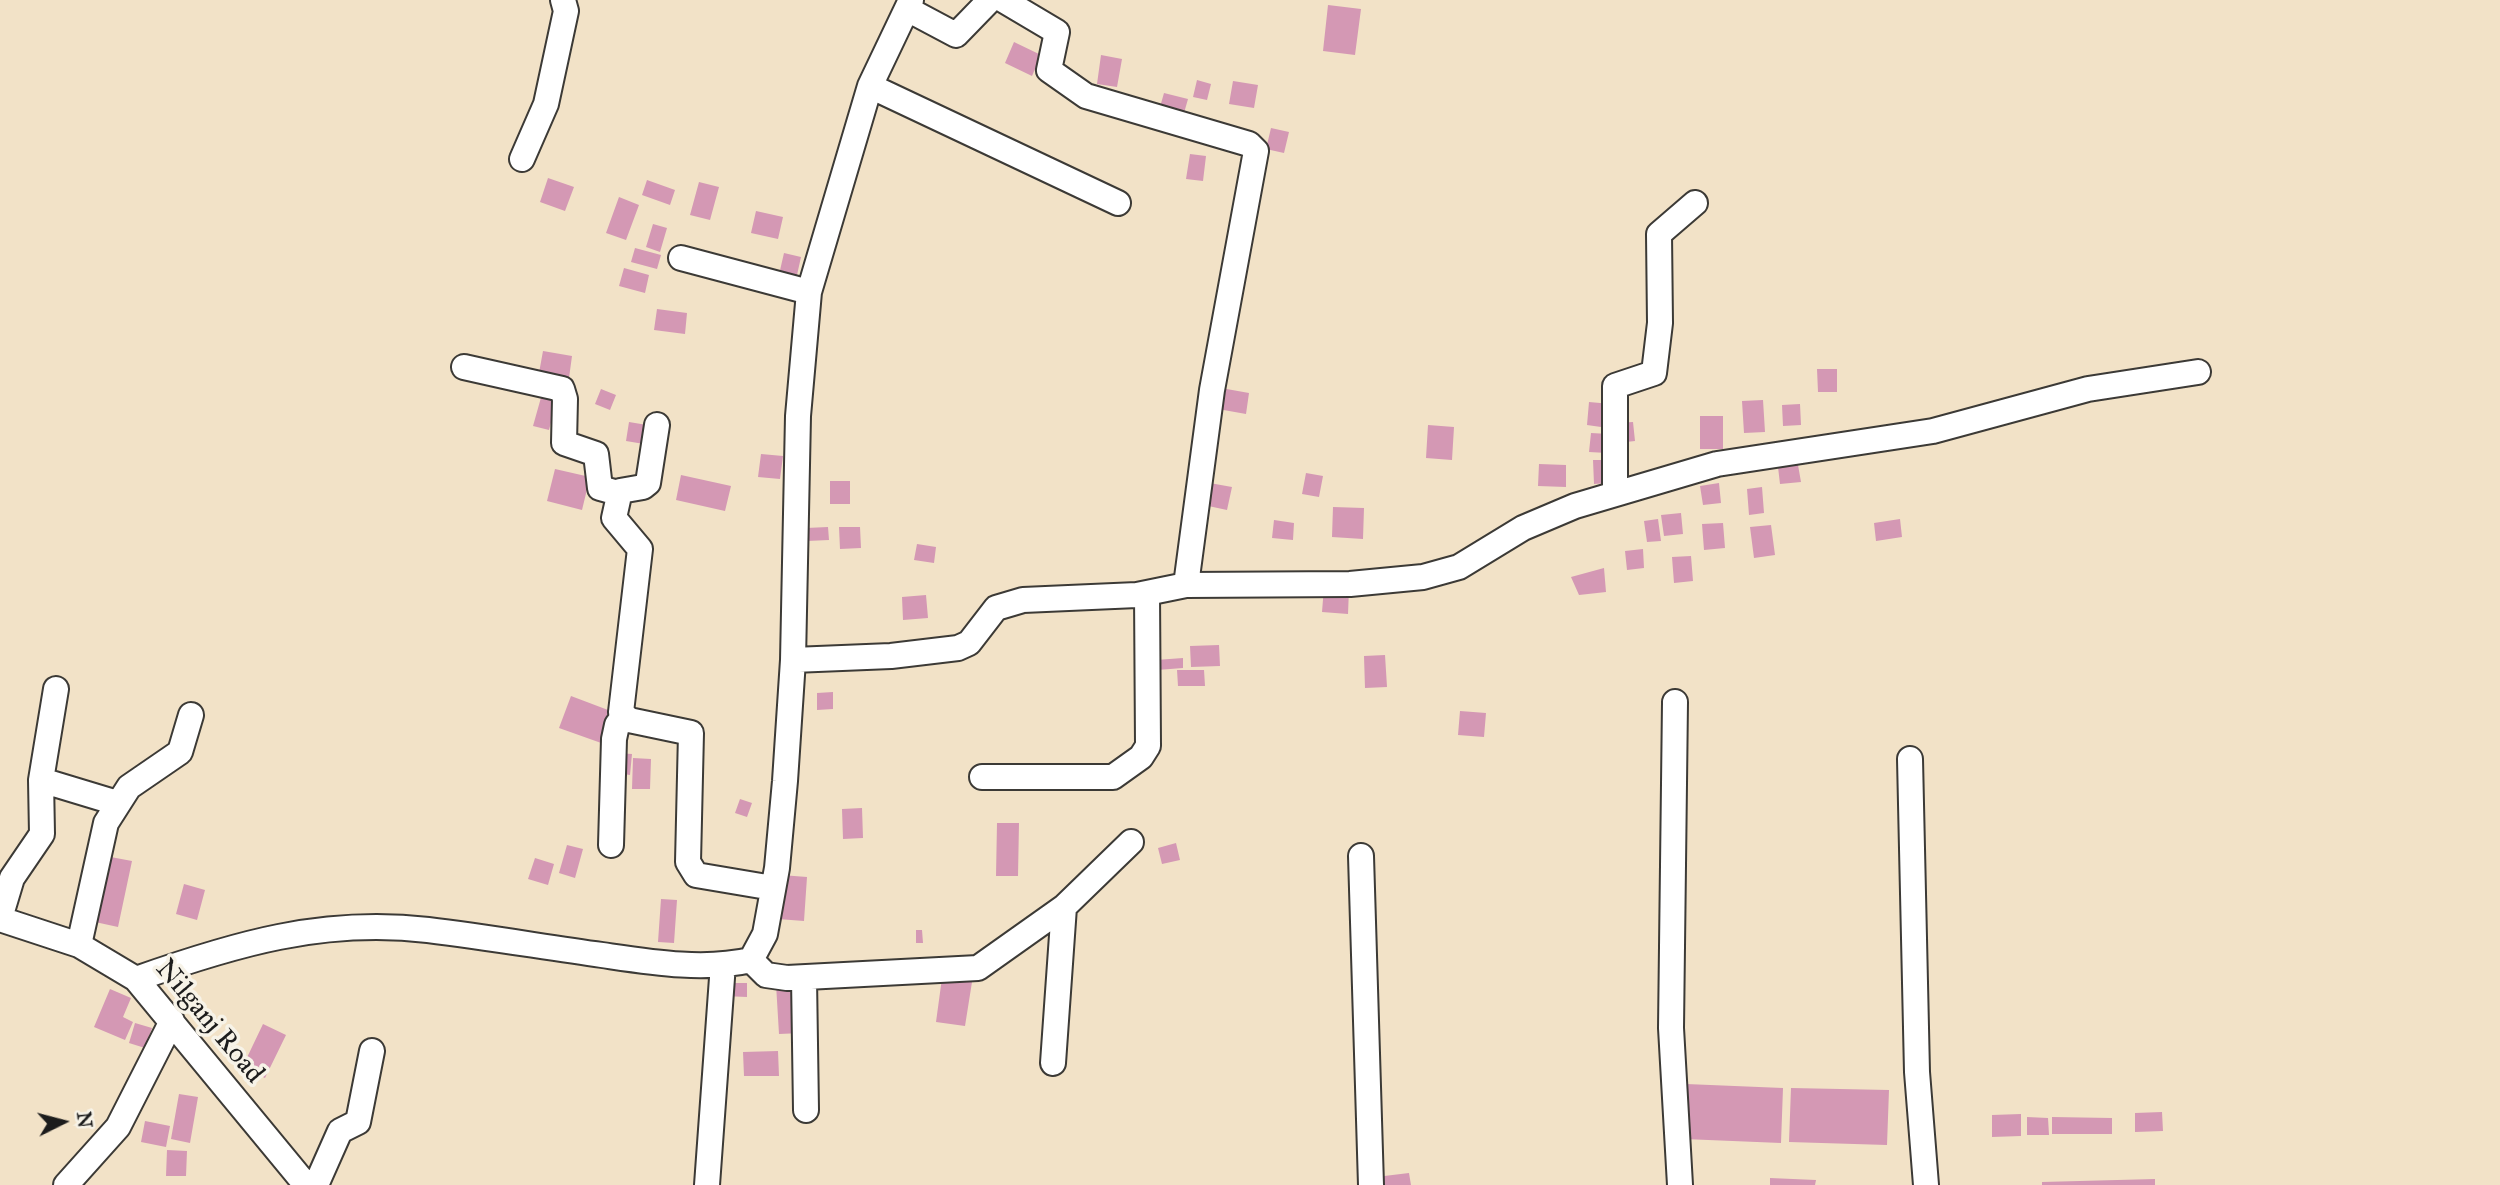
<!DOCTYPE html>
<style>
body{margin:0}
#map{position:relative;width:2500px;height:1185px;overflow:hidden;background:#f2e2c7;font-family:"IM FELL Great Primer",serif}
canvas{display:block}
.north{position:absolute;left:28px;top:1087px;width:70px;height:70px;-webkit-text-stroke:5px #f7f3e8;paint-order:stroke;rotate:84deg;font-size:19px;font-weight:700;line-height:28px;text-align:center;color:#1c1c1c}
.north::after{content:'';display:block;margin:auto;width:24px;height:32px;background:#1c1c1c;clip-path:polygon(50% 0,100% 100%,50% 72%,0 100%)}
</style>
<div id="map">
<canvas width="2500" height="1185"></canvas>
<div class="north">N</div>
</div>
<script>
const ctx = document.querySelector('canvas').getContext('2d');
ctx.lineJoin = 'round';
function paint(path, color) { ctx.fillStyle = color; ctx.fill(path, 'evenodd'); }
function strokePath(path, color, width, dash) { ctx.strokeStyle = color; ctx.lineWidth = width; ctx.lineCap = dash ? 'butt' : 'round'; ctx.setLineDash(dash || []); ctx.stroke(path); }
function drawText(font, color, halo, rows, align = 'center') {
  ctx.font = font + ' "IM FELL Great Primer",serif'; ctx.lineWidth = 7; ctx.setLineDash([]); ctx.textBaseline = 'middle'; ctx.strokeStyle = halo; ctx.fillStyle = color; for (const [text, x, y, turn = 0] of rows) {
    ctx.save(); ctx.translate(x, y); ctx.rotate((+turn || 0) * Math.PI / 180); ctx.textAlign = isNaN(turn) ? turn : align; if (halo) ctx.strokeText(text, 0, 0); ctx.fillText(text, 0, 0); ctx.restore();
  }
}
paint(new Path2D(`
 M1328,5L1361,9L1355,55L1323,51Z
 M1014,42L1041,55L1032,76L1005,63Z
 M1101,55L1122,59L1117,87L1097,84Z
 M1197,80L1211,84L1207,100L1193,97Z
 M1233,81L1258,85L1254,108L1229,104Z
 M1164,93L1188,99L1184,113L1160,107Z
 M1271,128L1289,132L1284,153L1266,149Z
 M1190,154L1206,156L1203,181L1186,179Z
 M548,178L574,187L565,211L540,202Z
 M647,180L675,190L670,205L642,195Z
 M699,182L719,187L710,220L690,215Z
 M619,197L639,205L626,240L606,233Z
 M756,211L783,217L778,239L751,233Z
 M653,224L667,228L660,252L646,247Z
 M635,248L661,255L657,269L631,262Z
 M784,253L801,257L795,284L778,279Z
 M624,268L649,275L645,293L619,286Z
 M657,309L687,313L685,334L654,330Z
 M543,351L572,356L569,378L539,373Z
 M1817,369H1837V392H1818Z
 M1221,388L1249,393L1246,414L1218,409Z
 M601,389L616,395L610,410L595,404Z
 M542,394L557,399L549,430L533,426Z
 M1763,400L1765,432L1744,433L1742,401Z
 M1589,402L1611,404L1608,428L1587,425Z
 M1800,404L1801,425L1783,426L1782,405Z
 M1700,416H1723V449H1700Z
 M629,422L653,426L650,445L626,441Z
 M1633,422L1635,441L1617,443L1615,423Z
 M1428,425L1454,427L1452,460L1426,458Z
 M1591,433L1609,434L1607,453L1589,452Z
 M761,454L783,456L780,479L758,477Z
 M1593,460H1607V483L1594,484Z
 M1539,464L1566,465V487L1538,486Z
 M1798,465L1801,482L1780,484L1778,467Z
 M555,469L590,477L582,510L547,501Z
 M1306,473L1323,476L1319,497L1302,494Z
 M681,475L731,486L725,511L676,500Z
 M830,481H850V504H830Z
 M1204,482L1232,487L1227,510L1199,504Z
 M1719,483L1721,503L1703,505L1700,486Z
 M1762,487L1764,513L1749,515L1747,489Z
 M1333,507L1364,508L1363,539L1332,537Z
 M1681,513L1683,534L1664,536L1661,515Z
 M1658,519L1661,541L1647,542L1644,521Z
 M1900,519L1902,537L1876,541L1874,523Z
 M1274,520L1294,523L1293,540L1272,538Z
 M1723,523L1725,548L1704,550L1702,524Z
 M1771,525L1775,555L1754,558L1750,527Z
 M828,527L829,540L807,541L806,528Z
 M839,527H860L861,548L840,549Z
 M917,544L936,547L934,563L914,560Z
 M1643,549L1644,568L1627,570L1625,551Z
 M1691,556L1693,581L1674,583L1672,557Z
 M1604,568L1606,592L1579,595L1571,577Z
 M1324,587L1349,589L1348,614L1322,612Z
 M926,595L928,618L903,620L902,597Z
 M1219,645L1220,666L1191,667L1190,646Z
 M1385,655L1387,687L1365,688L1364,656Z
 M1183,658V668L1157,670L1156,660Z
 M1177,670H1204L1205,686H1178Z
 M833,692V709L817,710V693Z
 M571,696L616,713L604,744L559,728Z
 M1460,711L1486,713L1484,737L1458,735Z
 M617,753L632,754L630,775L616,773Z
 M633,758L651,759L650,789H632Z
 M740,799L752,803L747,817L735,813Z
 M862,808L863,838L843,839L842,809Z
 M997,823H1019L1018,876H996Z
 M1176,843L1180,860L1162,864L1158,848Z
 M567,845L583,849L575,878L559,873Z
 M100,855L132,861L118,927L86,920Z
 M535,858L554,864L548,885L528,879Z
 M781,875L807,877L804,921L778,919Z
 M184,884L205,890L197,920L176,914Z
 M661,899L677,900L674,943L658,942Z
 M916,930H922L923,943H916Z
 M942,978L972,982L965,1026L936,1022Z
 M799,982L802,1033L779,1034L776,984Z
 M723,983H747V997L723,996Z
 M110,989L131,998L123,1017L133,1022L125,1040L94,1027Z
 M135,1023L152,1028L145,1048L129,1043Z
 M263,1024L286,1035L265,1078L242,1068Z
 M778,1051L779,1076H744L743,1052Z
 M1686,1084L1783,1088L1781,1143L1684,1139Z
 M1791,1088L1889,1090L1887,1145L1789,1142Z
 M179,1094L198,1097L190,1143L171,1139Z
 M2162,1112L2163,1131L2135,1132V1113Z
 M2021,1114V1136L1992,1137V1115Z
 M2027,1117L2048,1118L2049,1135H2027Z
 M2052,1117L2112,1118V1134H2052Z
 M145,1121L170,1126L166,1147L141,1142Z
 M167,1150L187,1151L186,1176H166Z
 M1409,1173L1411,1185H1377L1376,1177Z
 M1770,1178L1816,1180L1815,1185H1770Z
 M2155,1179V1185H2042V1182Z`), '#d498b4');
const minor = new Path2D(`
 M1003,0L1057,32L1049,70L1086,96L1249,144L1256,151L1212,390L1186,585
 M907,9L956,35L990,0
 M870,86L1118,203
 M522,159L546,104L566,11L563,0
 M681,258L809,292
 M464,367L562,389L565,399L564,443L596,454L600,488L618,493
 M657,425L648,483L643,487L620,491L614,518L640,549L621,712L629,720L691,733L688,862L696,875L773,888
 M1615,493V386L1654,373L1660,323L1659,234L1695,203
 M793,660L891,656L958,648L969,643L996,608L1023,600L1137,595L1186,585L1350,584L1423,577L1459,567L1523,528L1575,506L1717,464L1933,431L2088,389L2198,372
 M1675,702L1671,1028L1680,1185
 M1910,759L1917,1072L1926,1185
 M982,777H1113L1141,757L1148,746L1147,593
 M41,780L117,803
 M611,845L614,739L617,725L623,717
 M1361,856L1371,1185
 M0,918L12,878L42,834L41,780L56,689
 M0,919L79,945L136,979L306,1185
 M79,945L106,823L129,787L180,752L191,715
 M751,960L766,975L787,978L978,968L1064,907L1131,842
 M804,978L806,1110
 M136,979C235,944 322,918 428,930C486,937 544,947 602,955C650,962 703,971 751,960L765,934L777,868L785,781L793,660L798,416L809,292L870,86L911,0
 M1053,1063L1064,907
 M66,1185L118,1127L172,1021
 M316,1185L340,1131L358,1122L372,1051
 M707,1185L723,964`);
strokePath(minor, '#3c3a36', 28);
strokePath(minor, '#fff', 24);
drawText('28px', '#1c1c1c', '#f7f3e8', [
 ["Nilganj Road",209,1022,50]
]);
</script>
